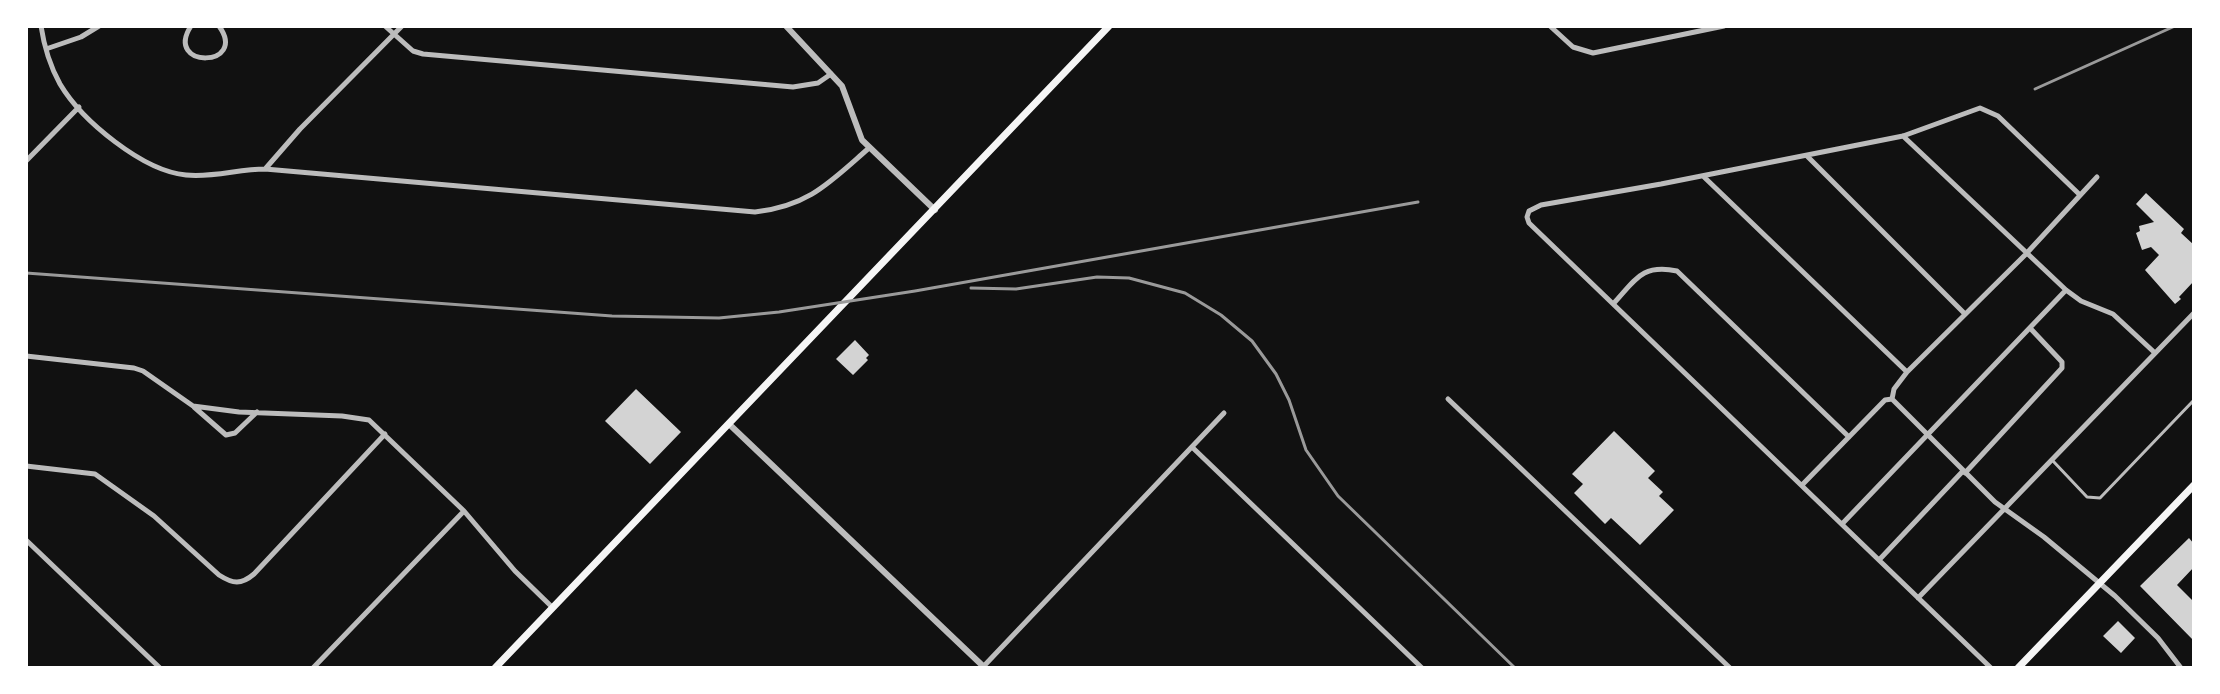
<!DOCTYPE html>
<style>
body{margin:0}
#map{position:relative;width:2220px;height:694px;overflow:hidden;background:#111;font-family:"Times New Roman",serif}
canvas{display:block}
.frame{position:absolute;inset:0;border:28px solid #fff;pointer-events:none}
</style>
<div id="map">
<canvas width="2220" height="694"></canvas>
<div class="frame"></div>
</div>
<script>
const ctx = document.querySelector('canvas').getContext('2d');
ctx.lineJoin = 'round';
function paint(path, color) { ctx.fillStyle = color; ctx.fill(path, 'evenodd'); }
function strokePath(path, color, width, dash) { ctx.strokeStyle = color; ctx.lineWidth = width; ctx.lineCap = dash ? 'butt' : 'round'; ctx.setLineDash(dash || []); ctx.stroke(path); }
paint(new Path2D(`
 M2146,193L2184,229L2181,233L2194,245V281L2179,297L2181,299L2175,304L2145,270L2159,255L2151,247L2142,250L2136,233L2140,231L2139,226L2154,222L2136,204Z
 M855,340L869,355L866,358L868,360L853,375L836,359Z
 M636,389L681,432L650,464L605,421Z
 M1614,431L1655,471L1648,478L1663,492L1659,496L1674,510L1640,545L1611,518L1605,524L1574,493L1583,484L1572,474Z
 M2189,538L2194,544V567L2177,585L2194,602V641L2140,586Z
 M2118,621L2135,638L2121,653L2103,636Z`), '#d3d3d3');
strokePath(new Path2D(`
 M2053,461L2087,497L2100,498L2194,400`), '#bcbcbc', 3);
strokePath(new Path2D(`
 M41,26C44,46 50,66 60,84C82,121 143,171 186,175C212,178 239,169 265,169L755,212C809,206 830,182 869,148
 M191,26C163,69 249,68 219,26
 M385,26L413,51L423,54L793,87L818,83L831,74
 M1550,26L1573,47L1593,53L1724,26
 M46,49L81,37L99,26
 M1903,136L2066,290L2081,301L2113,314L2155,353
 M1807,156L1965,314
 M26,161L79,107
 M266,168L300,129L402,26
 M1703,176L1907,372
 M2097,177L2025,255L1907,372L1894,389L1892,399L1995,502L2044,537L2115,596L2158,638L2181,668
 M1614,303C1636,279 1642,264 1677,271L1849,437
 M26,356L134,368L143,371L193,406L239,412L342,416L369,420L464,511L515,571L552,607
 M1448,399L1730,668
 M194,407L226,435L235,433L257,412
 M1193,448L1422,668
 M26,466L95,474L154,516L219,575C233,584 241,585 254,574L385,434
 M1965,473L2062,368V362L2030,328
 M1802,485L1885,400L1892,399
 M1842,524L2066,290
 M26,540L160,668
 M1879,560L1963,471
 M1918,598L2194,313
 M313,668L464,511
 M982,668L1224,413
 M1991,668L1529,223L1527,217L1529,211L1541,205L1661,184L1903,136L1980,108L1998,116L2080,195`), '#bcbcbc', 5);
strokePath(new Path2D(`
 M786,26L842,86L862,140L935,210
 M729,424L985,668`), '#bcbcbc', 6);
strokePath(new Path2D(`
 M495,668L1109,26
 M2018,668L2194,485`), '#f5f5f5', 7);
strokePath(new Path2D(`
 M2035,89L2175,26
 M26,273L612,316L719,318L779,312L915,291L1418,202
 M971,288L1016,289L1097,277L1129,278L1185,293L1221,315L1252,341L1276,374L1289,400L1306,450L1338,496L1515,668`), '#9a9a9a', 3);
</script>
